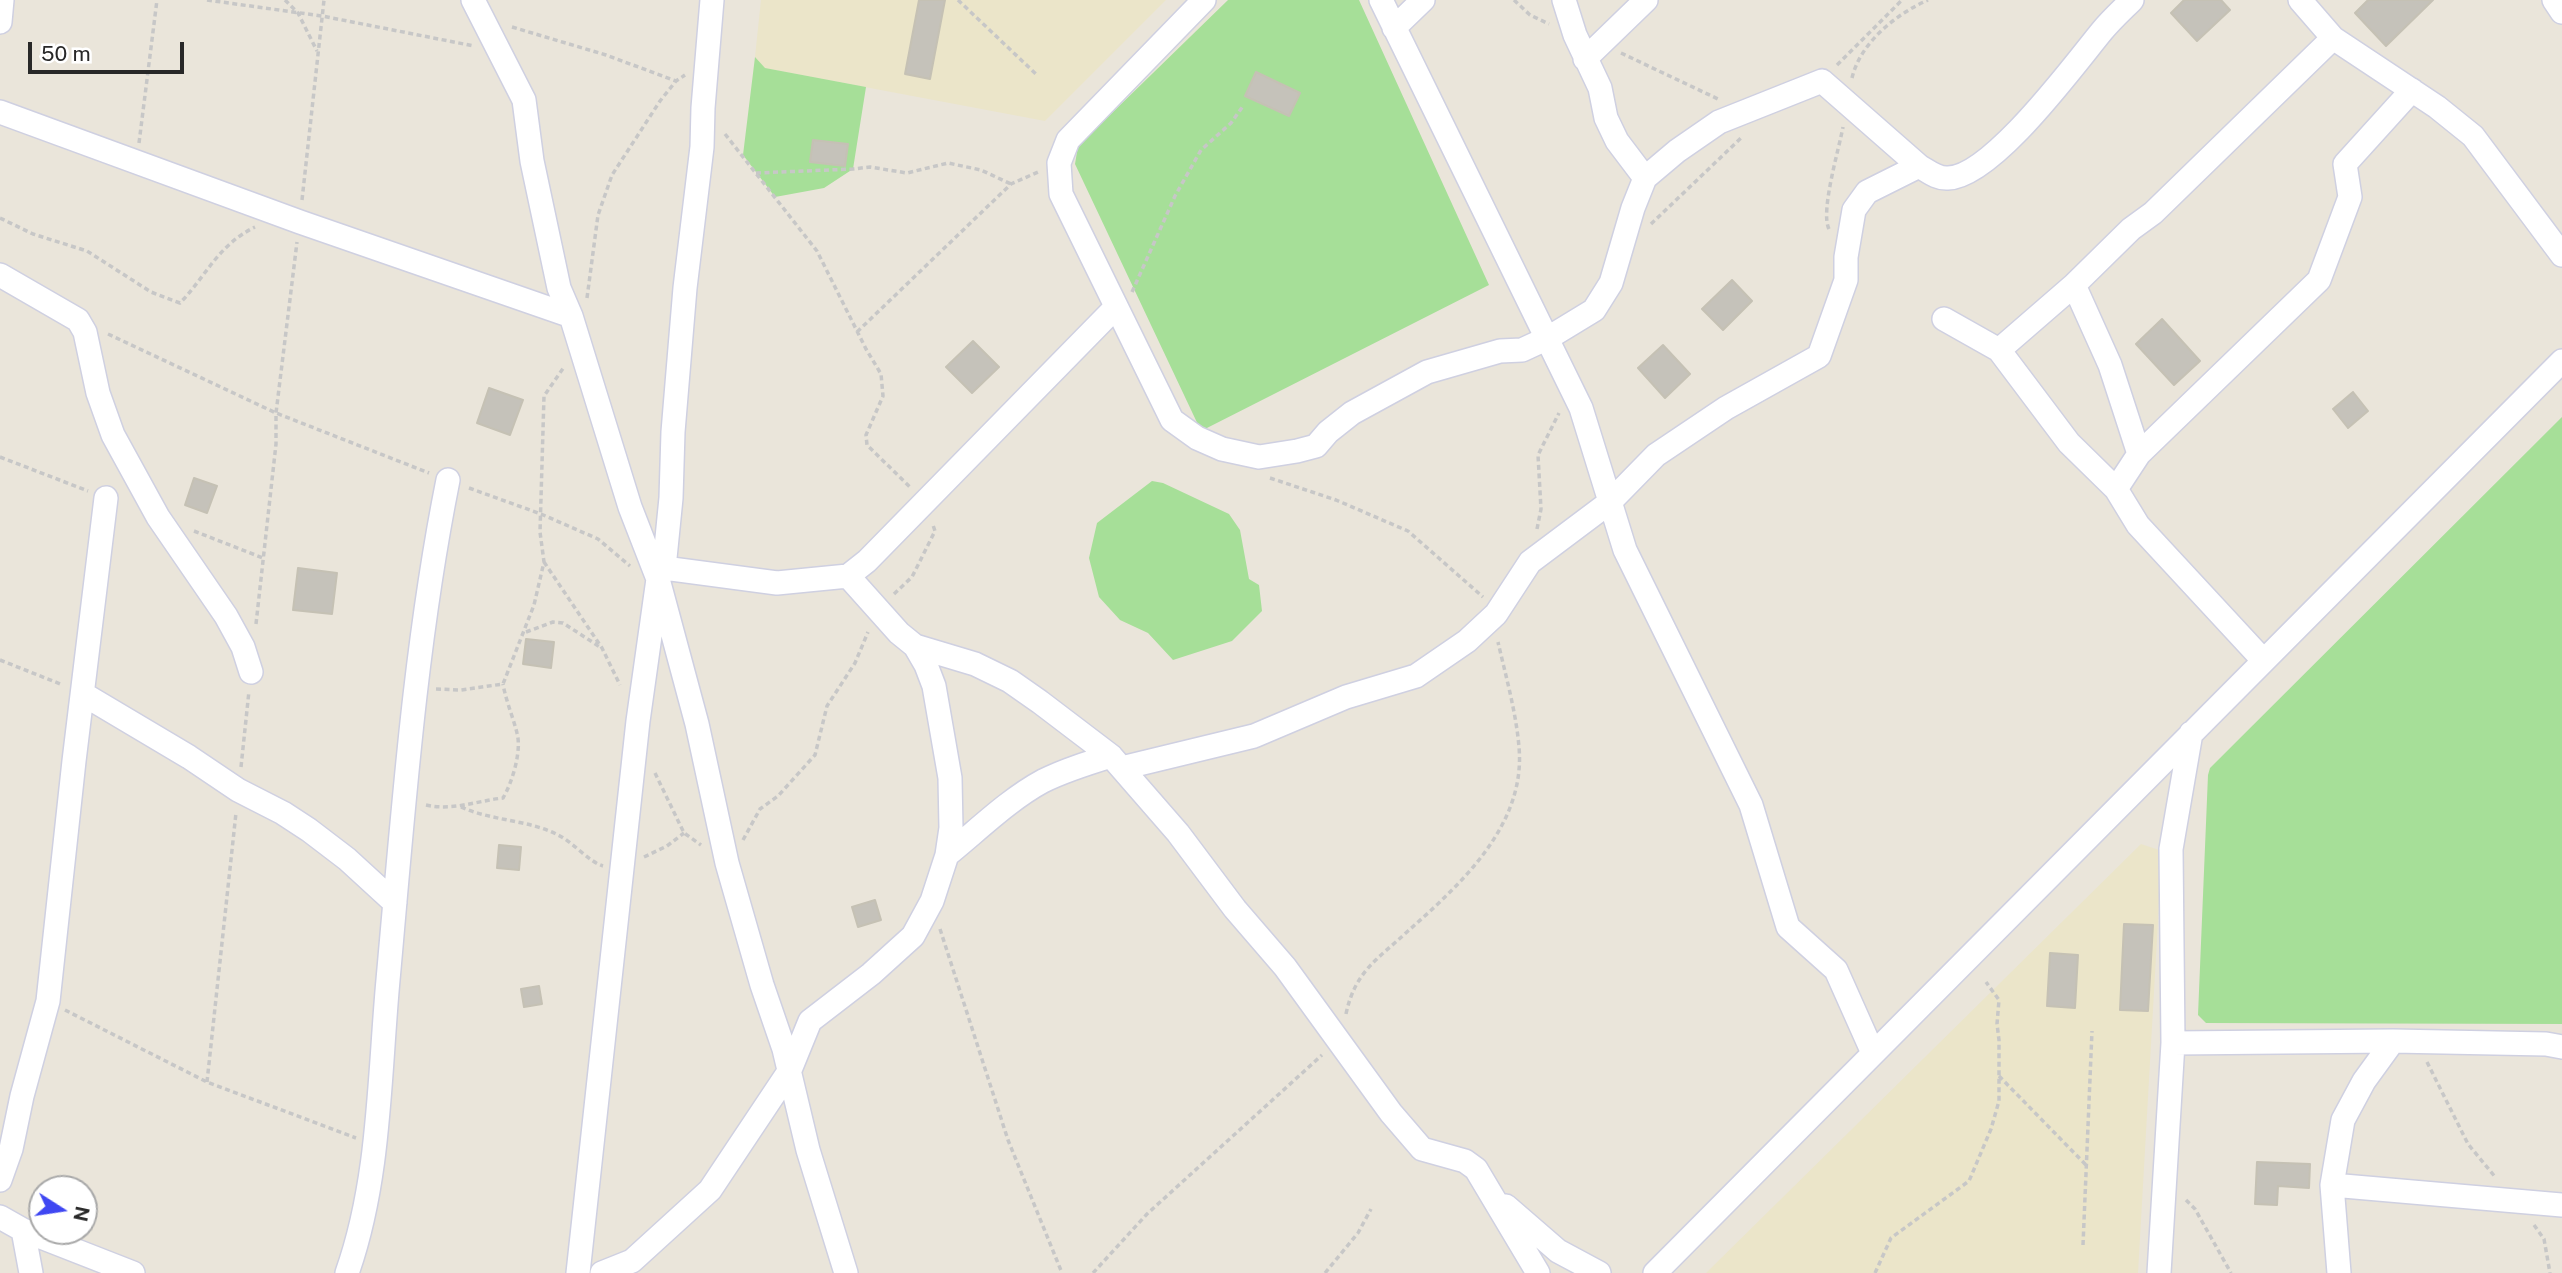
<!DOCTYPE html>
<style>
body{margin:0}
#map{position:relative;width:2562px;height:1273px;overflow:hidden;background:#eae5da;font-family:"Public Sans",sans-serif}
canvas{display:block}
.north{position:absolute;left:28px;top:1175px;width:70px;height:70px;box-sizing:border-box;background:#fff;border:2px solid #a9a9a9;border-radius:50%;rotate:102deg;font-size:19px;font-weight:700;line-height:28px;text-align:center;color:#282828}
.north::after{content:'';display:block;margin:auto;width:24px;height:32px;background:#3f47f2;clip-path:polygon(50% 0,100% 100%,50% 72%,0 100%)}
.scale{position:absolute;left:28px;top:42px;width:156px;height:32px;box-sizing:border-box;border:4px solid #282828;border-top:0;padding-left:9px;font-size:21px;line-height:24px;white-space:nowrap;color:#282828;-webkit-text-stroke:5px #fff;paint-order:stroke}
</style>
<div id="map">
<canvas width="2562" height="1273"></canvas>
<div class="north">N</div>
<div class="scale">50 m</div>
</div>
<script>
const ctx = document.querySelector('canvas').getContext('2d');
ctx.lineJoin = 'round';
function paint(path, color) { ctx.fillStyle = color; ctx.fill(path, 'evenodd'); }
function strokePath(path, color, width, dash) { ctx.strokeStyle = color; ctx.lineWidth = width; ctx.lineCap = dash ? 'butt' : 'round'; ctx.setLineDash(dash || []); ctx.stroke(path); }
paint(new Path2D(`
 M761,0H1166L1045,121L764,68L755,57Z
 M2141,844L2162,851L2138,1273H1706Z`), '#ebe5c9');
paint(new Path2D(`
 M1228,0H1359L1489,285L1201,431L1075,164L1078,146Z
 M755,57L765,68L866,87L853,169L824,188L775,197L743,155Z
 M2562,417V1024L2206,1023L2198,1015L2208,775L2210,768Z
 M1152,481L1163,483L1229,514L1240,530L1249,579L1259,585L1262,611L1232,641L1173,660L1148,633L1120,620L1099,597L1089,558L1097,523Z`), '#a6df98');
const building = new Path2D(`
 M919,0H945L930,79L905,74Z
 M2184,0H2221L2230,10L2197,41L2171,13Z
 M2368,0H2433L2386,46L2355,13Z
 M1256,72L1300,93L1289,116L1245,96Z
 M813,140L848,144L845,166L810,162Z
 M1732,280L1752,301L1723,330L1702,309Z
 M2162,319L2200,361L2174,385L2136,344Z
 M973,341L999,367L972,393L946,367Z
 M1663,345L1690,374L1665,398L1638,368Z
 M489,388L523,400L510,435L477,423Z
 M2353,392L2368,411L2348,428L2333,409Z
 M194,478L217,486L207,513L185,505Z
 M298,568L337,573L332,614L293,610Z
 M526,639L554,642L551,668L523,664Z
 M499,845L521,847L519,870L497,868Z
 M875,900L881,920L858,927L852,907Z
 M2124,924L2153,925L2148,1011L2120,1010Z
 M2050,953L2078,955L2075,1008L2047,1006Z
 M539,986L542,1004L524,1007L521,989Z
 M2257,1162L2310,1164L2309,1188L2278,1186L2277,1205L2255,1204Z`);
paint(building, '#c5c2ba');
strokePath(building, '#c5c1b4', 2);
const street = new Path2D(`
 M473,0L524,100L532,161L559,288L571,316L630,507L658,579L697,724L727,863L762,985L784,1049L808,1150L846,1273
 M1204,0L1068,140L1059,163L1061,194L1172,420L1197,438L1222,449L1259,457L1297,451L1316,446L1328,432L1352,413L1427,372L1500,351L1522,350L1548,338L1594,310L1611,283L1633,208L1645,178L1677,151L1719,122L1822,81L1919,166
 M1381,0L1581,408L1625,550L1751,805L1788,927L1836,970L1873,1053
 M1564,0L1575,35L1600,88L1606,118L1617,141L1645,178
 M2300,0L2333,38L2437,107L2473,136L2562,255
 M2554,0L2562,12
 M0,22L2,0
 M1394,28L1423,0
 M1585,59L1646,0
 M0,112L300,222L571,316
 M0,275L78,320L85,332L98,393L113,435L158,517L226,616L243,647L251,672
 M2074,285L2110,365L2139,454
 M1944,319L1999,350L2069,443L2116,489
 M1999,350L2074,285L2131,229L2153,213L2333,38
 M664,568L671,498L673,432L685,288L702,147L703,108L712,0
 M848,576L899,633L915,646L975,664L1010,681L1040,702L1111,756L1178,833L1235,909L1285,967L1391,1113L1422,1149L1465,1161L1476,1169L1538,1273
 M2263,660L2138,525L2116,489L2139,454L2319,280L2350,197L2345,164L2412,90
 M83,694L189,757L238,790L283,813L309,830L347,859L395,903
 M1122,768L1254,736L1346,697L1416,676L1467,641L1496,614L1530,562L1610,502L1656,455L1726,408L1819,356L1846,280V257L1854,210L1867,192L1919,166C1928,171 1937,179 1948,178C1992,177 2074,65 2102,31C2111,20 2122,10 2132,0
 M947,855C978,830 1008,800 1043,781C1065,770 1088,763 1111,756
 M2173,1043L2393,1041L2546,1044L2562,1047
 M0,1180L11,1149L22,1096L48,1001L74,761L106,498
 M2332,1185L2562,1205
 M1506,1206L1558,1251L1599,1273
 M0,1217L23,1230L133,1273
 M23,1230L31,1273
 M347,1273C380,1180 379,1078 388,980C403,814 415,644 448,480
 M578,1273L638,721L658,579L664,568L777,583L848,576L867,561L1115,308
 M602,1273L632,1261L710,1190L790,1070L810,1021L871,974L913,936L932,901L947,855L951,828L950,778L934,686L926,665L915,646
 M1655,1273L2562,361
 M2159,1273L2173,1043L2171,849L2191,733
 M2339,1273L2332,1185L2343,1120L2364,1081L2393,1041`);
strokePath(street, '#cfd0e1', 26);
strokePath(new Path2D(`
 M207,0L322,16L474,46
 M285,0L298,13L317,51
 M958,0L1037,75
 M1514,0L1530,15L1549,24
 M512,27L606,55L676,81
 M1621,53L1718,99
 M1837,65L1902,0
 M1852,78C1860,43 1896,14 1928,0
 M725,134L817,251L866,349L881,374L883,396L866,435L867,445L910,487
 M139,143L157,0
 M756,173L853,169L870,167L907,173L948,163L981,170L1011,184
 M302,200L324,0
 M0,218L33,234L87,251L151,292L180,303C207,275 218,245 255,227
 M1651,224L1741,138
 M1829,229C1820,212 1839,149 1843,127
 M1132,292L1175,196L1201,150L1231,123L1243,106
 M587,298L598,215L612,175L660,101L676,81L685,75
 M857,332L1011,184L1038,172
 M108,334L276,413L429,473
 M0,457L88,491
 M1270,478L1336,500L1408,531L1483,597
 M469,488L541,514L598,539L630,566
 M1537,529L1541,509L1538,455L1559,413
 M194,531L263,558
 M544,562L602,648L620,685
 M894,594L912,577L935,531L933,525
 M256,624L276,444V413L297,242
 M526,632L553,622L563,623L600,647
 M0,660L63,685
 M436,689L461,690L503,684L534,605L544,562L540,532L544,396L564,367
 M241,767L249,691
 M655,773L684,833L701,845
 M426,805C453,811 476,801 503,798C512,783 522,751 517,733C513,717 506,701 503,684
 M461,807C492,821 530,820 558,835C573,842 589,862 603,866
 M743,840L760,809L778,796L815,755L827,706L855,663L868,632
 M644,857L667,846L684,833
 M940,929L1008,1140L1062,1273
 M65,1010L207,1082L356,1138
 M1346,1014C1355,971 1378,959 1408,931C1461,884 1526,825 1519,747C1516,712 1506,677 1498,642
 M2427,1062L2468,1144L2496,1178
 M1999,1076L2087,1166
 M207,1082L236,813
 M2186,1200L2195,1209L2231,1273
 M2534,1225L2544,1239L2550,1273
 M2083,1245L2092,1031
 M1093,1273L1147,1214L1322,1055
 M1325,1273L1358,1233L1371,1209
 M1875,1273L1891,1238L1969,1181L1991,1129L1999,1101V1040L1997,1024L1999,1000L1986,982`), '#c7c7c7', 3.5, [5, 3.5]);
strokePath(street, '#fff', 23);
</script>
